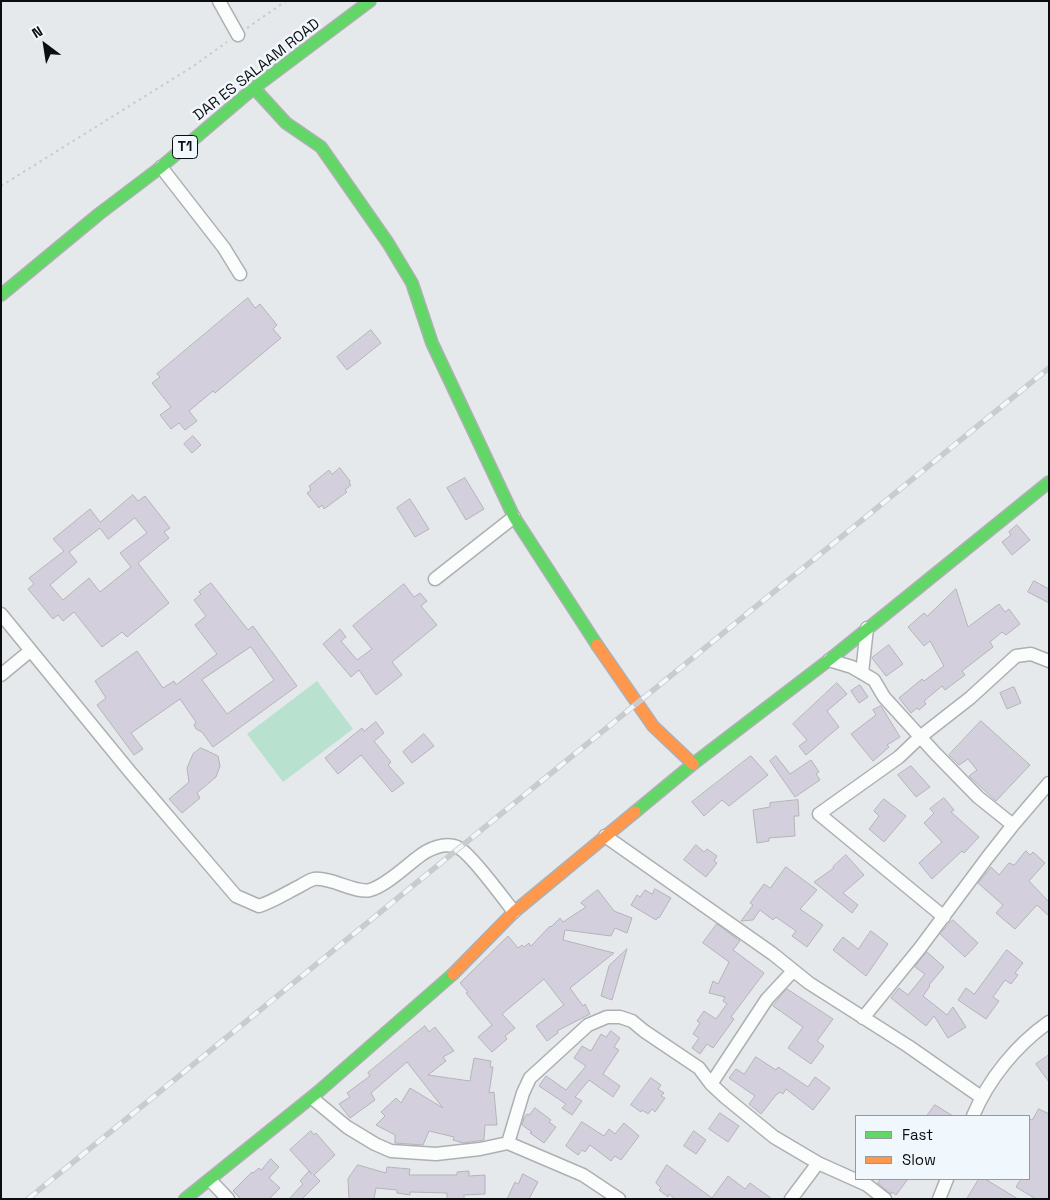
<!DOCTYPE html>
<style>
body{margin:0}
#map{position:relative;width:1050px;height:1200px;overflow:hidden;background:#e6e9ec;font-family:"Space Grotesk",sans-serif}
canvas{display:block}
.frame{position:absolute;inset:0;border:2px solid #0b0d0e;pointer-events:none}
.legend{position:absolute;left:855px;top:1115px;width:175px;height:65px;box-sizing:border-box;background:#f0f7fd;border:1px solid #94999d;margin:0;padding:6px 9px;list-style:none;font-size:15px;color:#0b0d0e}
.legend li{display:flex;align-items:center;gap:10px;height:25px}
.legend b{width:25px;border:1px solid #94999d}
.north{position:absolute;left:20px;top:20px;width:50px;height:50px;-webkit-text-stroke:4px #f0f7fd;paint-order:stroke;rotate:329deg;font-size:14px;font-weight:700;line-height:20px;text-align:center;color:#0b0d0e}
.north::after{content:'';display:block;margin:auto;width:18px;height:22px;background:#0b0d0e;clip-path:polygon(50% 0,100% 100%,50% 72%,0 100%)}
</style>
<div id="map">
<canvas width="1050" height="1200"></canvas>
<div class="frame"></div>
<ul class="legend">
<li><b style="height:6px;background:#63d668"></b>Fast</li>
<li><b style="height:6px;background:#ff974d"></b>Slow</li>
</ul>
<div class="north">N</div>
</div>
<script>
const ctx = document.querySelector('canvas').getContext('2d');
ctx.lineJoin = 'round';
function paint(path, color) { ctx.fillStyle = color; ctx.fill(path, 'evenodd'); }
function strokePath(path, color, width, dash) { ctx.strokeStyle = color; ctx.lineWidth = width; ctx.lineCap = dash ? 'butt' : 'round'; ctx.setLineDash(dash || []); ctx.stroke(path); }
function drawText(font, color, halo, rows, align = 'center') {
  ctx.font = font + ' "Space Grotesk",sans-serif'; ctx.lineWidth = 5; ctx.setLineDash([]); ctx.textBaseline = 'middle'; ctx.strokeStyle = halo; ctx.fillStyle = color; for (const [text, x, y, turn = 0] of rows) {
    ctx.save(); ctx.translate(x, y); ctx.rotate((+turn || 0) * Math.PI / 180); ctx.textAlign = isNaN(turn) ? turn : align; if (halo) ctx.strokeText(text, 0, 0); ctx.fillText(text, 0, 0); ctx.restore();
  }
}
paint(new Path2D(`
 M317,681L353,729L283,782L247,734Z`), '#b8e2cf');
const building = new Path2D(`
 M248,298L255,308L260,304L277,325L273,329L281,338L215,393L213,391L189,411L197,421L185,430L179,423L171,429L160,415L171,407L152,383L160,377L157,374Z
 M371,330L381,343L347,370L337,357Z
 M193,436L201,445L192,453L184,444Z
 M340,468L350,481L349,483L351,485L345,490L347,492L324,509L322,505L319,508L307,493L311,490L309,486L329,470L332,474Z
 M465,478L484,509L466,520L447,488Z
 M133,495L138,501L145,496L170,528L164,532L169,538L138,563L169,603L127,637L122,632L102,647L74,612L63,621L58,615L53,619L28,589L34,584L29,578L64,551L53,539L90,509L100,522ZM135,518L147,533L120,553L131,567L100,592L89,578L63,600L50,585L77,562L69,552L100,528L108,539Z
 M410,499L429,529L415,537L397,508Z
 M1017,525L1030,540L1012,555L1002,542L1011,535L1009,532Z
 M1034,581L1049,589V603L1028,592Z
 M211,583L248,630L253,626L297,686L213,747L202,732L196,729L194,725L196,722L180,699L131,733L143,749L134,755L97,705L106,698L95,681L137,651L163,688L174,681L176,685L217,654L195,625L206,616L194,600L201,594L199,592ZM251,647L274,680L227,714L202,680Z
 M404,584L414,597L420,593L427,601L421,606L437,625L392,662L402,675L376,695L359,670L351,677L323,644L340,629L346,637L341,641L357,660L372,649L353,626Z
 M956,589L968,627L999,604L1005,612L1009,609L1020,624L1006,635L1002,632L990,642L993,647L962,671L965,675L945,690L942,686L924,701L926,704L919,710L917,708L911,713L899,698L922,679L924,681L944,666L930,641L924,646L908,627L924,613L927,616Z
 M889,645L903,664L886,676L872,658Z
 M837,683L847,694L827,711L839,727L806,755L799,746L807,740L793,724Z
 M860,685L868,697L859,703L851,691Z
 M1014,687L1021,703L1007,709L1000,693Z
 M881,706L900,737L887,745L889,747L873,761L851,734L876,715L873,710Z
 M981,721L1030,765L996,801L969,776L977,770L968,759L959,765L949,755Z
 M376,722L384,733L374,741L391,762L388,765L404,783L392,792L361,755L338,774L325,758L362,728L364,731Z
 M424,734L434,746L412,763L403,752Z
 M201,748L218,756L220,766L216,777L197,793L200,798L182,813L169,799L189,782L187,768L193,754Z
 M751,756L768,775L729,806L722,800L704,816L692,802Z
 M776,756L790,774L811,760L819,772L816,774L820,780L795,797L770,761Z
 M911,766L930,787L916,797L898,775Z
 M944,798L954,810L951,812L979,837L964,853L962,851L932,879L919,863L942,842L924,823L934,813L930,809Z
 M884,799L906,816L884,842L869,829L879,816L874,811Z
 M798,800L799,816H794L795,836L769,838V841L757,843L753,810L770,807V803Z
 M696,845L704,852L707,849L717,856L714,861L717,863L706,877L684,860Z
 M1026,851L1030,855L1033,852L1045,863L1029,881L1049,902V916L1037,905L1015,929L996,913L1003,905L978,883L991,867L999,875L1009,863L1014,865Z
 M846,855L864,875L843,893L858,905L852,913L814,882L834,868L833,867Z
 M786,867L817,890L800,909L823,925L807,947L792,936L796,931L776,917L773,920L760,910L753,920L741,921L753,905L750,903L764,884L770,888Z
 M655,889L671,898L659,918L658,917L656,920L631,905L637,895L640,897L645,890L652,894Z
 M598,890L614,911L632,918L627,933L615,928L611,936L565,930L563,940L614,953L570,988L583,1006L585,1004L590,1014L557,1031L558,1033L547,1041L536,1026L564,1005L544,979L502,1014L515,1028L505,1036L507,1039L492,1052L478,1037L492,1025L466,993L468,992L460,983L508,936L518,948L522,945L524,947L529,943L530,946L532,945L550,926L551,927L560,918L563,922L586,907L581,903Z
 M953,920L978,943L965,957L940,934Z
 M717,924L740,941L733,950L764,973L731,1017L734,1019L713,1048L707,1044L700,1054L692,1048L699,1038L693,1034L700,1023L697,1021L704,1011L716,1019L727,1004L723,1001L725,997L709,993L713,981L718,984L729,962L703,943Z
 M871,931L888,944L866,976L833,950L843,937L858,949Z
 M627,949L612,1000L601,996L609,966Z
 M1007,950L1023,963L1015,973L1018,975L1011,984L1005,980L993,997L999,1001L986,1019L958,1000L966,988L974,994Z
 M927,952L944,967L929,985L930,986L923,996L947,1015L953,1007L966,1027L948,1038L934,1016L926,1026L891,998L899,988L908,995L925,974L915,967Z
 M787,989L833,1019L817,1041L824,1046L811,1064L788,1048L803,1027L773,1006Z
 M425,1026L429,1032L435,1027L454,1051L443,1057L446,1061L428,1075L470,1081L474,1058L491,1061L490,1067H493L489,1093L494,1092L497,1125H485L484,1140L463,1143L453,1140L454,1137L429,1131L423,1145L395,1143V1135L376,1125L385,1116L381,1112L396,1098L401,1103L410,1088L443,1108L407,1062L371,1093L375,1100L350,1118L339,1104L350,1097L347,1093L370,1076L368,1073Z
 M611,1031L620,1038L614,1047L619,1050L603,1074L620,1086L613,1097L589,1080L575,1097L582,1101L572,1115L562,1108L566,1104L539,1086L546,1076L566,1090L586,1066L574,1058L582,1046L591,1051L601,1034L606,1037Z
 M1049,1055V1082L1036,1064Z
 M756,1057L776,1070L778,1067L808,1087L815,1077L830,1088L813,1110L786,1089L783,1094L780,1092L776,1095L761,1114L749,1104L755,1096L729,1078L736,1069L744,1074Z
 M651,1078L661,1085L658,1089L664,1093L661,1096L665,1098L655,1112L652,1109L648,1114L642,1110L641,1112L631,1105Z
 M935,1105L953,1116H927Z
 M535,1108L551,1120L549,1122L556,1127L544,1143L530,1133L532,1132L522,1125L524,1118L527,1114L529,1115Z
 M1039,1109L1049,1114V1199H1036L1016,1187L1021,1179H1029V1119L1032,1120Z
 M720,1113L739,1126L728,1142L709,1129Z
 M582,1122L604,1136L609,1129L615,1134L624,1123L639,1136L621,1160L615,1156L611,1161L590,1145L585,1152L582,1150L578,1155L566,1146Z
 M311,1131L314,1135L316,1133L335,1155L314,1175L320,1181L302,1199H289L303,1184L300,1181L309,1171L312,1174L290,1150Z
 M694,1131L706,1140L696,1154L684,1146Z
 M271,1159L279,1167L269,1178L280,1188L269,1199H241L233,1191L252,1172L253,1173L259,1168L261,1170Z
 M358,1165L386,1173L387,1167L410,1169L409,1175H457V1172L469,1171V1176L485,1175V1194L464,1195V1199H447V1193L410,1192V1195L397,1193V1190L376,1188L374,1199H349L348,1179Z
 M667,1165L712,1198L728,1176L745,1189L750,1183L772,1199H675L669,1194L668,1197L659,1190L661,1188L656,1183Z
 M523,1174L538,1182L529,1199H507L515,1182L518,1184Z
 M881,1179H908L896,1195L892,1192L891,1194L878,1183Z
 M979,1179H985L1018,1199H967Z`);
paint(building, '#d4cfdd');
strokePath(building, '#b3b4b7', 1);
const street = new Path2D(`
 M219,1L238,35
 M161,167L224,248L240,274
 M435,579L514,517
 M1,614L131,773L236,896L259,906C274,901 286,893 300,886C304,884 309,880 314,879C331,877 357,894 370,890C385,886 404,868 417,858C428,849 445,841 459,848C471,854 504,899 514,912
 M829,660L852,667L874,680L884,697L935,753L978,797L1013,825L987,858L920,948L863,1018
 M862,673L867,628
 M1,675L30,651
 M1013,825L1049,783
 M605,836L773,954L809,983L908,1046L981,1097
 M944,917L819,814L899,757L920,737L970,698L1016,656L1031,654L1049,661
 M711,1084L767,999L793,971
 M312,1098L347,1127L375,1144L391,1151L436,1154L480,1149L508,1143L583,1175L619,1199
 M973,1116C988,1080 1016,1045 1049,1022
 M508,1143L523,1093L530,1078L588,1025L607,1017H620L632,1021L644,1031L699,1068L711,1084L725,1097L774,1137L818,1163L867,1185L885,1199
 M210,1180L228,1199
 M791,1199L818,1163
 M939,1199L947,1179`);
const fast = new Path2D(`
 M254,88L286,123L321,147L388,243L412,283L432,343L514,517L597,645
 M1,295L99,214L161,167L254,88L370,1
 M635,812L693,764L829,660L1049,482
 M185,1199L318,1092L453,974`);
const slow = new Path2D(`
 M597,645L653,726L693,764
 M453,974L514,912L635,812`);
strokePath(street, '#adb0b2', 15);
strokePath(fast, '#adb0b2', 14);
strokePath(slow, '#adb0b2', 14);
strokePath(new Path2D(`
 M247,28L286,1
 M1,186L192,67L227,42`), '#c8c9ca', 2, [2.5, 4]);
strokePath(street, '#fbfcfc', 12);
strokePath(fast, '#63d668', 11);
strokePath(slow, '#ff974d', 11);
const rail = new Path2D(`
 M28,1199L1049,368`);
strokePath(rail, '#cacbcc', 5.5);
strokePath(rail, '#f0f7fd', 4, [11]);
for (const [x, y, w] of [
 [185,147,25]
]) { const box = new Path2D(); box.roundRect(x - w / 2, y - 11.5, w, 23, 4); ctx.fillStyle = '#f0f7fd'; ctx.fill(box); strokePath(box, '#0b0d0e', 1); }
drawText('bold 14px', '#0b0d0e', null, [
 ["T1",185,147]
]);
drawText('15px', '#0b0d0e', '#f0f7fd', [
 ["DAR ES SALAAM ROAD",257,70,-38]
]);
</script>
